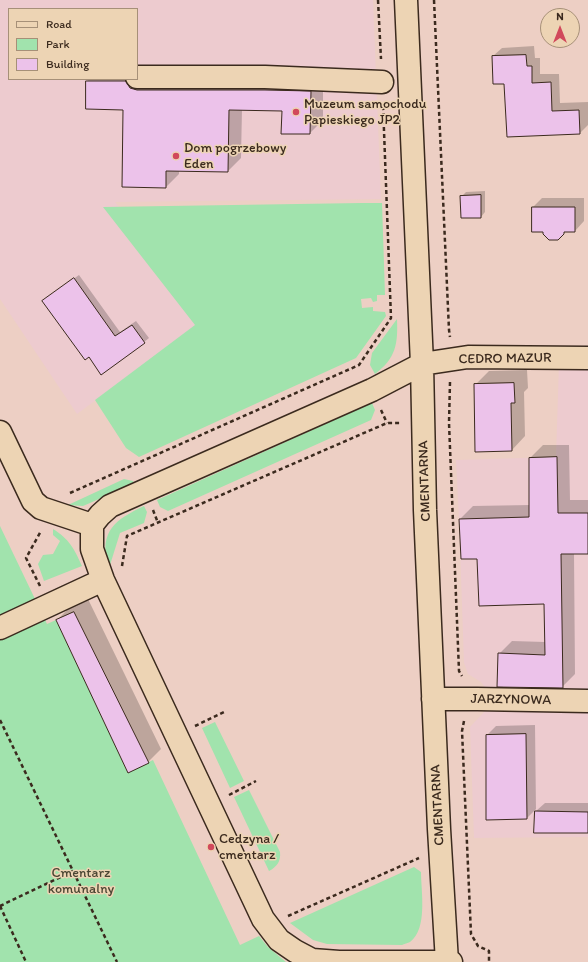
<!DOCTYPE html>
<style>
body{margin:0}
#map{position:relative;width:588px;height:962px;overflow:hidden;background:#edcfc4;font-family:Itim,sans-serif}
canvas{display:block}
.legend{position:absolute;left:8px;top:8px;width:130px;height:72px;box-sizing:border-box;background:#edd4b4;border:1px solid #a69078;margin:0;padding:5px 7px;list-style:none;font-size:12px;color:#3b2a1e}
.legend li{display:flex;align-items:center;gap:8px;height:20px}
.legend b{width:20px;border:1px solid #a69078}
.north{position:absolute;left:540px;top:8px;width:40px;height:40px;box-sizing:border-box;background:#edd4b4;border:1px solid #a69078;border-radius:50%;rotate:0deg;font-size:11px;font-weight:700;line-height:16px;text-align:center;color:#3b2a1e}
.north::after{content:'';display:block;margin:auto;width:14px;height:18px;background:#d1495b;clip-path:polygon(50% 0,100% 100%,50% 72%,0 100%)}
</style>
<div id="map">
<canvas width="588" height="962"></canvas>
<ul class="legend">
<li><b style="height:5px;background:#edd4b4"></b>Road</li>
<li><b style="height:11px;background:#a1e3ad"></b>Park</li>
<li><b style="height:11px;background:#ecc2ea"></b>Building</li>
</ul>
<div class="north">N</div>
</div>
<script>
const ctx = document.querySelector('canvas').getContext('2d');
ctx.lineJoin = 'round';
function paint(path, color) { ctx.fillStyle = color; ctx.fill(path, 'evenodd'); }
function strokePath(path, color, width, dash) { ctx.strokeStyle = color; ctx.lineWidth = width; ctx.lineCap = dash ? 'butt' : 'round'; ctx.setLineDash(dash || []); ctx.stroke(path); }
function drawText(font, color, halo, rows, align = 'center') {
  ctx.font = font + ' Itim,sans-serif'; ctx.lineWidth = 3; ctx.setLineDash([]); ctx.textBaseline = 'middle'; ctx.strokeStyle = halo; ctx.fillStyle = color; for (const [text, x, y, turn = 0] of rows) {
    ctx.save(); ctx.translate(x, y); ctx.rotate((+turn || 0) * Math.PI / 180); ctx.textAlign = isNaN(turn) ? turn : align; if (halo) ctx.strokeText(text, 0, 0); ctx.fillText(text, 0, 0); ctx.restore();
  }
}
paint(new Path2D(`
 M0,0H373L381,199L115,202L205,319L77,414L0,299ZM9,9H137V79H9Z
 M559,363L588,364V692L487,690L481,682L468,674L464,663L459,519L456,460L556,457Z
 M588,709V837L474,838L470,727L486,710Z`), '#edcbcf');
paint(new Path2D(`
 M362,203H382L385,295H377V301L373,302L371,298L361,299L362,308L373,307V311L385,312L386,316L356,358L139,457L126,448L95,400L195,325L103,207Z
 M397,319C398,344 396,358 375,374L370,365L372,353Z
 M372,403L375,410L371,420L168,511L160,507L157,500Z
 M124,479L133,481L134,483L90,503L83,506L68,505Z
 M144,506L147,512L144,523L120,533L110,565H107C100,530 115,520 144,506Z
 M0,526L47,624L56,620L128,772L153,760L240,945L259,936L268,947L286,962H0Z
 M53,529C69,539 74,548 82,566L44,581L38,564L43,555L53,554L60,541L53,535Z
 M215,722L244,781L230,788L202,728Z
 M249,790L280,852C281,861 277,867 269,871L234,797Z
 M414,867L421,872C421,891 428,929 410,942C408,943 404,944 402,945L327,944L313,940L290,923Z`), '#a1e3ad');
paint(new Path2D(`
 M534,46L535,58H540V74H559L560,103L588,102V125L580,133L508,136L505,83L493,56L502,48Z
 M90,79H323V120L310,133H282L283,110L242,109L241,158L228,171L179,170V174L166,187L124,109L87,81Z
 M485,191V212L481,217L461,197L466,192Z
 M542,198H584V221L575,231H566L558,239L533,207Z
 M79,275L120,332L136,321L149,338L144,342L89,356L48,297Z
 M527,370L528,388L524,392L525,436L512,450L475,385L489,371Z
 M543,445H569L570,500H588V553H574L575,674L562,687L499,654L512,641L545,642V603L478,558L460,519L473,506L530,505V458Z
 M88,599L161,749L148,762L57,620L70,607Z
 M535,725L536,811L545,803H588V832H535L536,809L527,818L487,735L496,726Z`), '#0003');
const building = new Path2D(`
 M526,55L527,66H532V83L551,82L552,111L579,110L580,134L507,137L504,84H493L492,56Z
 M86,81H126L130,88L137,90H265L311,91L310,134H281L282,111L229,110L228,172L166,171V188L122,187L123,110L86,109Z
 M481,195V218H461L460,196Z
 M532,207H575V232H564V234L558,240H549L543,234V232H532Z
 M74,278L115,336L132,325L145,343L101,375L89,357L85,360L42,301Z
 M514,383L515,403H511L512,451L475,452L474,384Z
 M557,457L558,513H588V554H561L563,688L497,687L498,653L545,655L544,604L479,606L477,559H461L459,519L529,517V458Z
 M74,612L149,763L128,773L56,620Z
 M526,734L527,819L486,820V735Z
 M535,811L588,812V833H534Z`);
paint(building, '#ecc2ea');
strokePath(building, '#3b2a1e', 1);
const minor = new Path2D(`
 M406,0L422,364L425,510L439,829L447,962
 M137,77H265L382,82
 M0,432L33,501L41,508L92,525
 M0,628L103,580
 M433,699H477L588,701
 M451,962H339L312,960L295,951L279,940L263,919L103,580L92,549V525L100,515L110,506L372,390L422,364L468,357L588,358`);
strokePath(minor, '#3b2a1e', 25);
strokePath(new Path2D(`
 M378,0L381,59
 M434,0L449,330L450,337
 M450,382L449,423L459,671L462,676
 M381,410L387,423
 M70,493L359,365L391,318L383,104
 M153,510L158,523
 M122,566L127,536L387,423H401
 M40,586L26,558L41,531
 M0,720L117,962
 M464,721L462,731L471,934L478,946L489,951V962
 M195,726L224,712
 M229,795L256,781
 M0,906L73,871
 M0,906L26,962
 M288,916L419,858`), '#3b2a1e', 2.5, [4, 3]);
strokePath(minor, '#edd4b4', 22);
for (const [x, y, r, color] of [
 [296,112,4,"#d1495b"],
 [176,156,4,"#d1495b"],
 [211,847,4,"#d1495b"]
]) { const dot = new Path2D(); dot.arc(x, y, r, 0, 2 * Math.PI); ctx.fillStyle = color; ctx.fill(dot); strokePath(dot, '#edd4b4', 1.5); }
drawText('14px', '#3b2a1e', '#edd4b4', [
 ["Muzeum samochodu",304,104],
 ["Papieskiego JP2",304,120],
 ["Dom pogrzebowy",184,148],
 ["Eden",184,164],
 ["Cedzyna /",219,839],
 ["cmentarz",219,855]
], 'left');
drawText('14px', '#3b2a1e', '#edd4b4', [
 ["CEDRO MAZUR",505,359,-1],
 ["CMENTARNA",425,481,-92],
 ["JARZYNOWA",511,700,1],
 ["CMENTARNA",438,805,-93]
]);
drawText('14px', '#4a4633', '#edd4b4', [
 ["Cmentarz",81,873],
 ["komunalny",81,889]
]);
</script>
